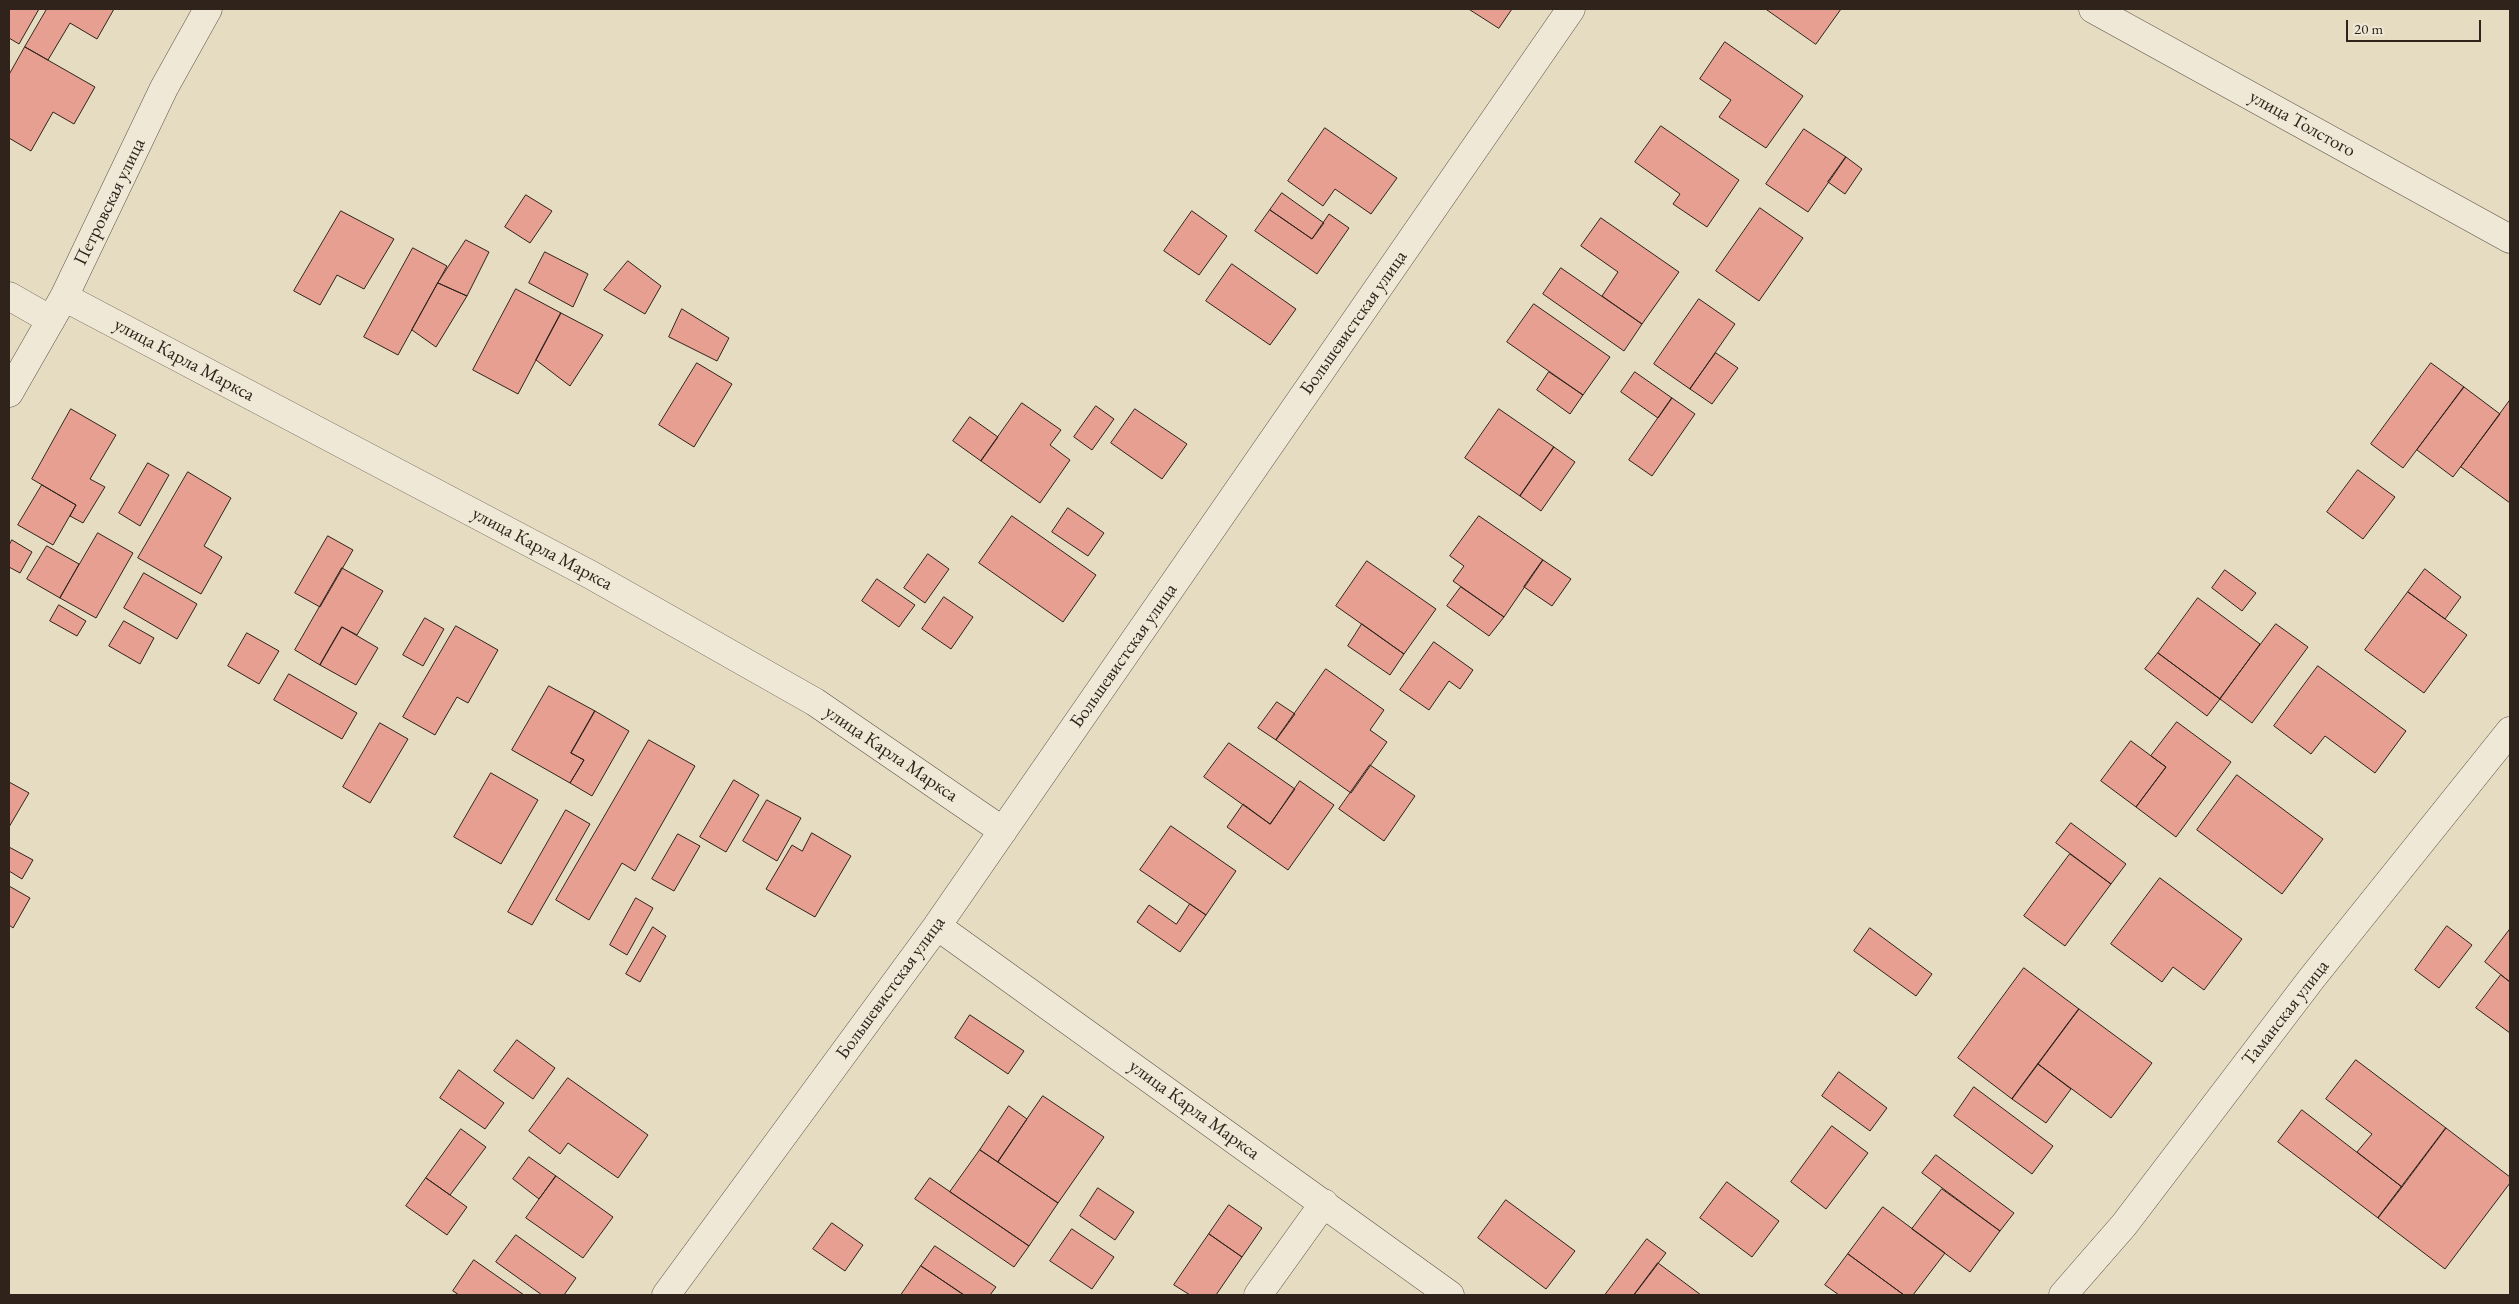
<!DOCTYPE html>
<meta charset="utf-8">
<style>
body{margin:0}
#map{position:relative;width:2519px;height:1304px;overflow:hidden;background:#e6dcc1;font-family:"EB Garamond",serif}
canvas{display:block}
.frame{position:absolute;inset:0;border:10px solid #2f231c;pointer-events:none}
.scale{position:absolute;left:2346px;top:20px;width:135px;height:22px;box-sizing:border-box;border:2px solid #2f231c;border-top:0;padding-left:6px;font-size:15px;line-height:18px;white-space:nowrap;color:#2f231c;-webkit-text-stroke:4px #efe8d7;paint-order:stroke}
</style>
<div id="map">
<canvas width="2519" height="1304"></canvas>
<div class="frame"></div>
<div class="scale">20 m</div>
</div>
<script>
const ctx = document.querySelector('canvas').getContext('2d');
ctx.lineJoin = 'round';
function paint(path, color) { ctx.fillStyle = color; ctx.fill(path, 'evenodd'); }
function strokePath(path, color, width, dash) { ctx.strokeStyle = color; ctx.lineWidth = width; ctx.lineCap = dash ? 'butt' : 'round'; ctx.setLineDash(dash || []); ctx.stroke(path); }
function drawText(font, color, halo, rows, align = 'center') {
  ctx.font = font + ' "EB Garamond",serif'; ctx.lineWidth = 4.5; ctx.setLineDash([]); ctx.textBaseline = 'middle'; ctx.strokeStyle = halo; ctx.fillStyle = color; for (const [text, x, y, turn = 0] of rows) {
    ctx.save(); ctx.translate(x, y); ctx.rotate((+turn || 0) * Math.PI / 180); ctx.textAlign = isNaN(turn) ? turn : align; if (halo) ctx.strokeText(text, 0, 0); ctx.fillText(text, 0, 0); ctx.restore();
  }
}
const building = new Path2D(`
 M9,9H39L19,44L9,38Z
 M47,9H114L97,39L70,23L48,60L25,47Z
 M1469,9H1512L1499,28Z
 M1766,9H1841L1816,44Z
 M1725,42L1803,96L1766,148L1719,117L1731,100L1700,79Z
 M25,47L95,87L74,124L53,112L31,151L9,138V75Z
 M1661,126L1739,180L1707,227L1673,204L1680,194L1635,162Z
 M1325,128L1397,178L1371,214L1335,189L1323,206L1288,181Z
 M1804,129L1846,157L1808,212L1766,184Z
 M1846,157L1862,169L1845,194L1828,182Z
 M1282,193L1324,223L1312,239L1270,210Z
 M526,195L552,211L530,243L505,227Z
 M1760,208L1803,238L1759,301L1716,271Z
 M1270,210L1312,239L1329,214L1349,228L1317,274L1255,231Z
 M341,211L394,239L364,289L337,275L320,305L294,291Z
 M1192,211L1227,236L1199,275L1164,251Z
 M1601,218L1679,272L1642,324L1602,296L1618,272L1581,246Z
 M466,240L489,252L467,296L438,283Z
 M413,248L447,266L398,355L364,337Z
 M545,252L588,274L573,307L529,283Z
 M628,261L661,286L645,314L604,290Z
 M1232,264L1296,309L1270,345L1206,301Z
 M1561,268L1642,324L1624,351L1543,294Z
 M438,283L467,296L436,347L412,330Z
 M516,289L561,313L518,394L473,370Z
 M1699,299L1735,324L1690,389L1654,364Z
 M1534,304L1610,357L1583,395L1507,342Z
 M682,309L729,338L717,361L669,337Z
 M561,313L603,335L570,386L536,360Z
 M1716,353L1738,368L1712,404L1690,389Z
 M697,363L732,384L694,447L659,425Z
 M2431,363L2464,387L2403,468L2371,444Z
 M1549,372L1583,395L1570,414L1537,390Z
 M1635,372L1672,398L1658,418L1621,392Z
 M2464,387L2500,414L2453,477L2417,450Z
 M1672,398L1695,414L1652,476L1629,460Z
 M2510,400V503L2461,467Z
 M1022,403L1061,430L1050,445L1070,460L1040,503L981,461Z
 M1096,406L1114,419L1092,450L1074,437Z
 M71,409L116,435L90,479L105,487L83,523L70,516L76,505L32,479Z
 M1135,409L1187,444L1162,479L1111,443Z
 M1499,409L1554,447L1520,496L1465,458Z
 M970,417L998,437L981,461L953,441Z
 M1554,447L1575,462L1541,511L1520,496Z
 M148,463L169,475L140,526L119,513Z
 M2358,470L2395,497L2363,539L2327,512Z
 M188,472L231,498L204,546L222,557L201,594L138,558Z
 M42,485L76,505L53,545L18,525Z
 M1068,508L1104,533L1088,556L1052,532Z
 M1012,516L1096,575L1063,622L979,563Z
 M1479,516L1543,560L1504,617L1453,581L1464,566L1450,556Z
 M98,533L133,553L96,618L60,598Z
 M328,536L353,550L320,607L295,593Z
 M12,540L32,552L20,573L9,567V546Z
 M47,546L79,564L60,598L27,579Z
 M928,554L949,569L925,603L904,588Z
 M1543,560L1571,579L1552,606L1524,587Z
 M1367,561L1436,609L1404,654L1336,606Z
 M342,568L383,591L357,635L342,627L320,665L295,650Z
 M2425,569L2461,597L2445,619L2408,592Z
 M2225,570L2256,593L2242,611L2212,588Z
 M144,573L197,604L177,639L124,608Z
 M877,579L915,605L899,627L862,601Z
 M1461,587L1504,617L1489,636L1447,606Z
 M2408,592L2467,635L2424,693L2365,650Z
 M944,597L973,617L951,649L922,629Z
 M2198,598L2260,644L2220,699L2158,653Z
 M59,605L86,621L77,636L50,621Z
 M425,618L444,629L423,666L403,655Z
 M124,621L154,638L140,664L109,646Z
 M1362,624L1404,654L1390,675L1348,646Z
 M2276,624L2308,647L2252,723L2220,699Z
 M456,626L498,650L468,703L457,697L435,735L403,717Z
 M342,627L378,648L356,685L320,665Z
 M247,633L279,651L259,684L228,666Z
 M1434,642L1473,670L1460,689L1449,681L1429,710L1400,690Z
 M2158,653L2220,699L2207,716L2145,669Z
 M2318,666L2406,731L2375,773L2325,736L2311,754L2274,726Z
 M1326,669L1384,710L1370,730L1387,742L1351,793L1276,740Z
 M289,674L357,713L342,739L274,700Z
 M549,686L595,711L571,753L584,760L570,783L512,750Z
 M1277,702L1295,714L1276,740L1258,728Z
 M595,711L629,731L592,796L570,783L584,760L571,753Z
 M2177,722L2231,762L2176,837L2136,807L2166,767L2151,756Z
 M380,723L408,739L370,803L343,787Z
 M649,740L695,766L635,871L622,863L589,920L556,900Z
 M2131,741L2166,767L2136,807L2101,781Z
 M1229,743L1295,789L1270,824L1204,777Z
 M1370,765L1415,796L1384,841L1339,809Z
 M491,773L538,800L501,864L454,837Z
 M2237,775L2323,839L2282,894L2197,830Z
 M734,780L759,795L726,852L700,837Z
 M1300,781L1334,805L1288,870L1227,827L1243,804L1270,824Z
 M9,782L29,793L9,827Z
 M767,800L801,818L777,861L743,841Z
 M566,810L590,824L532,925L508,912Z
 M2071,823L2126,864L2111,884L2056,843Z
 M1171,826L1236,871L1206,915L1140,870Z
 M812,833L851,856L815,917L766,889L792,845L802,851Z
 M678,834L700,846L674,891L652,879Z
 M9,847L33,860L22,879L9,871Z
 M2070,854L2111,884L2065,946L2024,916Z
 M2160,878L2242,939L2204,990L2173,967L2162,982L2111,944Z
 M9,886L30,898L13,928L9,925Z
 M636,898L653,908L627,955L610,945Z
 M1190,904L1206,915L1180,952L1137,922L1149,905L1176,924Z
 M2447,926L2472,945L2439,988L2415,970Z
 M653,927L666,936L640,982L626,974Z
 M1870,928L1932,974L1916,996L1854,951Z
 M2510,929V982L2485,962Z
 M2024,968L2079,1009L2012,1099L1958,1058Z
 M2501,975L2510,982V1033L2476,1008Z
 M2079,1009L2152,1063L2111,1118L2038,1064Z
 M970,1015L1024,1051L1008,1074L955,1038Z
 M517,1040L555,1068L533,1099L494,1071Z
 M2356,1060L2446,1128L2402,1187L2357,1152L2372,1134L2326,1099Z
 M2038,1064L2071,1089L2046,1123L2012,1099Z
 M459,1070L504,1103L485,1129L440,1098Z
 M1839,1072L1887,1108L1870,1131L1822,1096Z
 M568,1078L648,1135L618,1178L568,1143L560,1154L529,1131Z
 M1974,1087L2053,1146L2032,1174L1954,1116Z
 M1043,1096L1104,1137L1058,1203L998,1162Z
 M1009,1106L1027,1119L998,1162L980,1150Z
 M2302,1110L2402,1187L2378,1218L2278,1142Z
 M1832,1126L1868,1153L1826,1209L1791,1182Z
 M2446,1128L2510,1177V1183L2445,1269L2378,1218Z
 M461,1129L486,1147L450,1195L426,1178Z
 M980,1150L1058,1203L1029,1246L950,1192Z
 M1936,1155L2014,1213L2000,1231L1922,1173Z
 M529,1157L556,1176L539,1199L513,1179Z
 M556,1176L613,1217L583,1258L526,1218Z
 M426,1178L467,1207L447,1235L406,1206Z
 M930,1178L1029,1246L1014,1267L915,1199Z
 M1727,1182L1779,1221L1752,1257L1700,1218Z
 M1098,1188L1134,1212L1115,1240L1080,1216Z
 M1942,1189L2000,1231L1970,1272L1912,1229Z
 M1506,1200L1575,1251L1546,1289L1478,1238Z
 M1229,1205L1262,1228L1242,1257L1209,1234Z
 M1883,1207L1945,1253L1913,1295H1904L1848,1254Z
 M832,1223L863,1245L845,1271L813,1249Z
 M1072,1229L1114,1257L1092,1289L1050,1261Z
 M1209,1234L1242,1257L1216,1295H1190L1174,1285Z
 M516,1235L576,1278L564,1295H542L496,1262Z
 M1647,1239L1666,1253L1634,1295H1605Z
 M935,1246L996,1287L990,1295H964L921,1266Z
 M1848,1254L1904,1295H1839L1825,1285Z
 M474,1260L524,1295H459L453,1291Z
 M1658,1263L1701,1295H1634Z
 M921,1266L964,1295H901Z`);
paint(building, '#e69f90');
strokePath(building, '#2f231c', 1);
const minor = new Path2D(`
 M2093,9L2510,239
 M9,296L51,320
 M64,297L591,575L815,702L1003,831
 M9,393L64,297L164,88L208,9
 M937,926L1450,1295
 M666,1295L937,926L1571,9
 M1258,1295L1324,1203
 M2063,1295L2124,1225L2312,978L2510,731`);
strokePath(minor, '#5d5145', 29);
strokePath(minor, '#efe8d7', 28);
drawText('19px', '#2f231c', '#efe8d7', [
 ["улица Толстого",2302,124,29],
 ["Петровская улица",110,202,-64],
 ["Большевистская улица",1354,323,-55],
 ["улица Карла Маркса",184,360,28],
 ["улица Карла Маркса",542,549,28],
 ["Большевистская улица",1124,656,-55],
 ["улица Карла Маркса",891,754,34],
 ["Большевистская улица",891,988,-54],
 ["Таманская улица",2286,1013,-52],
 ["улица Карла Маркса",1194,1110,36]
]);
</script>
